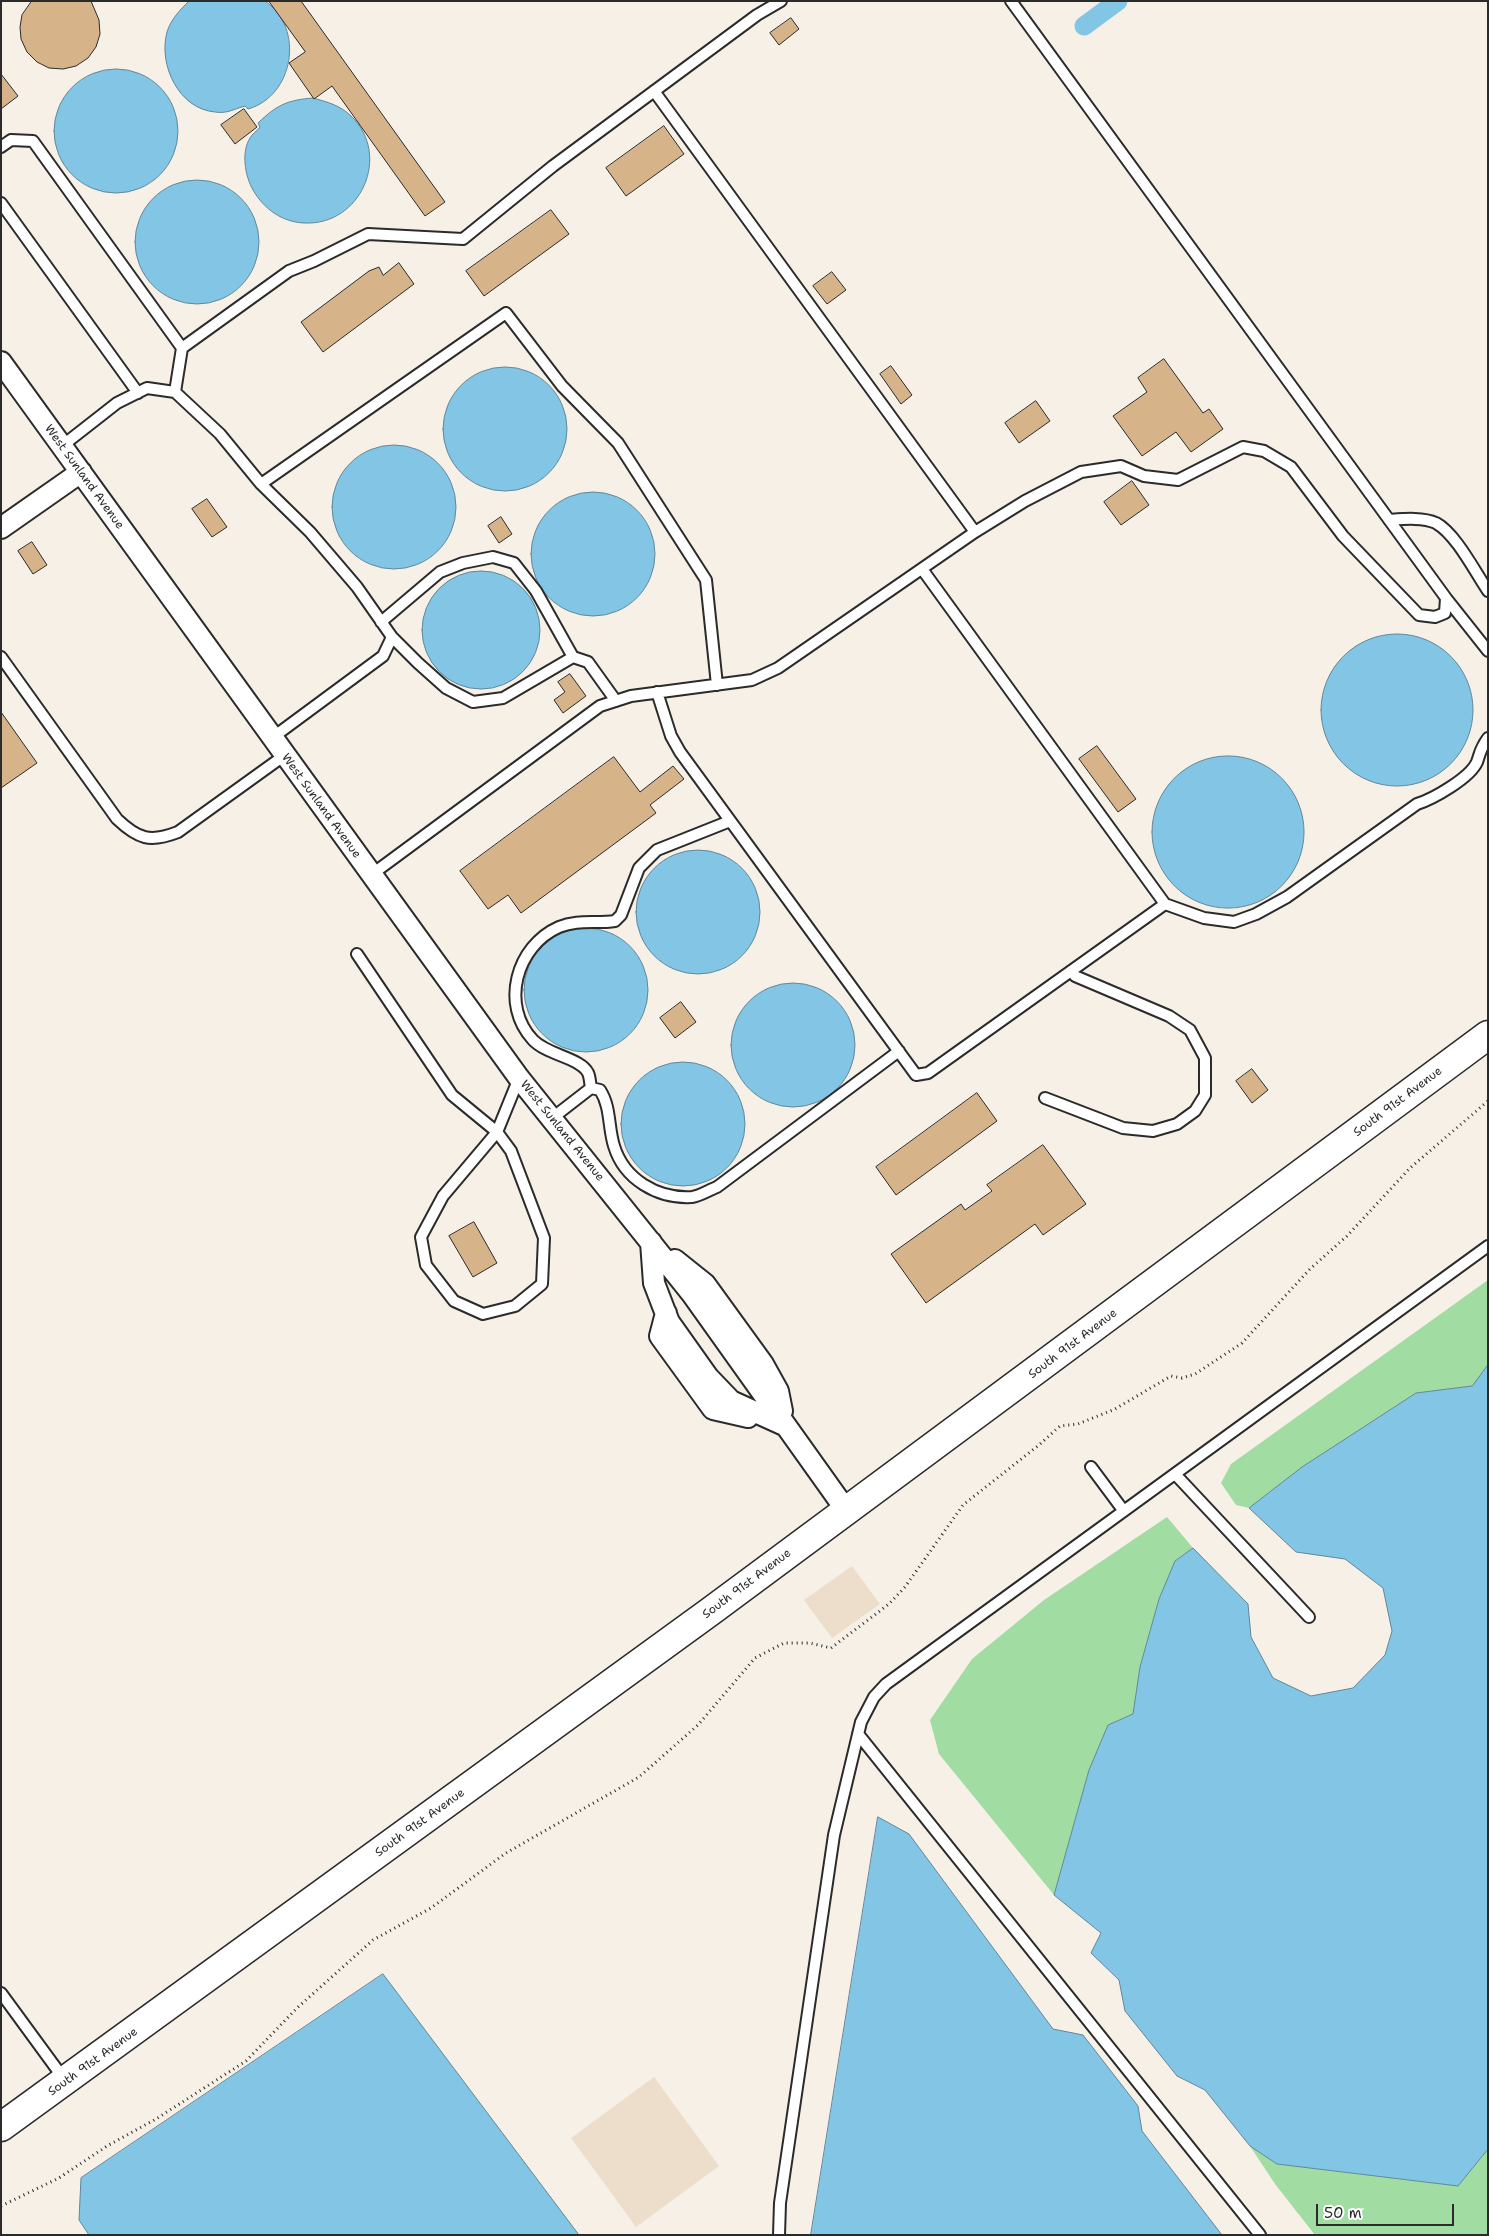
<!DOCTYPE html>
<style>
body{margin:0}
#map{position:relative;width:1489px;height:2236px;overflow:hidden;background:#f7f0e7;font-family:"Shantell Sans",sans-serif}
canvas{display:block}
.frame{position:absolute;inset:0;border:2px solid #2b2b2b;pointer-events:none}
.scale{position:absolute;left:1316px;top:2204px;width:138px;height:22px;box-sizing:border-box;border:2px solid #2b2b2b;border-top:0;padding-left:6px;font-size:15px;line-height:18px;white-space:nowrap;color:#2b2b2b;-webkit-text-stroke:4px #fff;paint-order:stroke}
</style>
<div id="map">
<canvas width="1489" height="2236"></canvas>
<div class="frame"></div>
<div class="scale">50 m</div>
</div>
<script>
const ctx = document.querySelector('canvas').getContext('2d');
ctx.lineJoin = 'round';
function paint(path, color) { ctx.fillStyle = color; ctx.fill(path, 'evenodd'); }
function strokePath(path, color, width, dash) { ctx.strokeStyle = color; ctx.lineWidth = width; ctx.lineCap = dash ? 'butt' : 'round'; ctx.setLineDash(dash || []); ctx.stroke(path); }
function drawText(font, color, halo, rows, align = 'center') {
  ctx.font = font + ' "Shantell Sans",sans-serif'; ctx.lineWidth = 4; ctx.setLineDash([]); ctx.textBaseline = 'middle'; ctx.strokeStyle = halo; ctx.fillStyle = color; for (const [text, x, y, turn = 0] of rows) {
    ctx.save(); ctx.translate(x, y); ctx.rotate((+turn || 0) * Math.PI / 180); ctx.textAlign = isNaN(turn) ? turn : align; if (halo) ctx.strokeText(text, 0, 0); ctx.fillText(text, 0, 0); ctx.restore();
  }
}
paint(new Path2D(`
 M852,1566L880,1604L832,1638L804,1600Z
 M654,2077L719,2166L636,2227L571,2138Z`), '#eddecb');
paint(new Path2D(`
 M1488,1280V1365L1473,1386L1416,1393L1302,1467L1249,1508L1236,1505L1221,1483L1231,1464Z
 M1167,1517L1193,1548L1175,1561L1159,1599L1140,1667L1133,1714L1108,1725L1089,1770L1054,1895L939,1754L930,1720L972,1659L1044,1600Z
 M1250,2146L1277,2164L1458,2186L1488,2149V2235H1315L1275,2184Z`), '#a1dca2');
const water = new Path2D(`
 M189,1H265C305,28 294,96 248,109L245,106C234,109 227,114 215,112C179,109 158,65 167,32C171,19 180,10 189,1Z
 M54 131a62 62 0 1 1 124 0a62 62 0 1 1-124 0Z
 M313,98C327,102 340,105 351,116C392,155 361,226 304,223C282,222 264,209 253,190C245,176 241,152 250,138C252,134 257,131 260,127L258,123C277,105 287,100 313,98Z
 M135 242a62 62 0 1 1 124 0a62 62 0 1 1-124 0Z
 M443 429a62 62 0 1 1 124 0a62 62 0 1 1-124 0Z
 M332 507a62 62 0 1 1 124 0a62 62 0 1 1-124 0Z
 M531 554a62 62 0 1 1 124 0a62 62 0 1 1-124 0Z
 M422 630a59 59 0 1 1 118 0a59 59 0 1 1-118 0Z
 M1321 710a76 76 0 1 1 152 0a76 76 0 1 1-152 0Z
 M1152 832a76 76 0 1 1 152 0a76 76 0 1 1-152 0Z
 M636 912a62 62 0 1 1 124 0a62 62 0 1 1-124 0Z
 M524 990a62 62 0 1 1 124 0a62 62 0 1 1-124 0Z
 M731 1045a62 62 0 1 1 124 0a62 62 0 1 1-124 0Z
 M621 1124a62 62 0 1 1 124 0a62 62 0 1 1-124 0Z
 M1488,1365V2149L1458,2186L1277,2164L1250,2146L1205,2090L1177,2076L1125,2011L1119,1980L1091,1953L1101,1933L1054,1895L1089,1770L1108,1725L1133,1714L1140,1667L1159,1599L1175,1561L1193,1548L1248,1604L1251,1637L1273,1678L1311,1696L1353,1688L1385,1655L1392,1631L1383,1588L1345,1559L1296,1552L1249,1508L1302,1467L1416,1393L1472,1386Z
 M878,1817L909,1834L1053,2029L1083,2035L1138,2106L1142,2131L1222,2235H811Z
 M383,1974L579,2235H89L79,2220L81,2178Z`);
paint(water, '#83c5e4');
strokePath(water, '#60879a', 1);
strokePath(new Path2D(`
 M1084,26L1118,1`), '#83c5e4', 19);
const building = new Path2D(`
 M32,1H91L99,20L100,34L96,47L88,58L76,66L63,69L49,68L37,62L27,52L21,39L20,27L22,15Z
 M269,1H301L445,202L425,216L332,86L314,99L289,63L305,52Z
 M791,18L799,29L779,45L770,33Z
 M1,74L18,96L1,109Z
 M244,109L257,127L235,144L221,125Z
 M664,126L684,154L626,196L606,168Z
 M551,210L569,234L484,296L466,271Z
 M399,263L414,284L323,352L301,322L369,271L379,267L383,275Z
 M832,272L846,290L827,304L813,286Z
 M1164,359L1203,413L1209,409L1223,429L1191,452L1176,432L1142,456L1113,416L1147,392L1138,378Z
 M891,366L912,395L901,404L880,374Z
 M1036,401L1050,421L1019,443L1005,423Z
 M1132,481L1149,505L1121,525L1104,502Z
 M207,499L227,527L212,537L192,509Z
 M501,517L512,534L499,543L488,526Z
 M32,542L47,565L33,574L18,551Z
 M570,674L586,696L563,713L554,700L565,692L558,682Z
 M1,712L37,763L1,788Z
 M1097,746L1136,799L1118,812L1079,759Z
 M614,757L640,792L673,766L684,779L650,805L656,813L521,913L508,895L488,909L460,871Z
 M681,1002L696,1022L675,1038L660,1018Z
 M1252,1069L1268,1090L1252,1103L1236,1081Z
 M977,1093L997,1121L896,1195L876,1167Z
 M1043,1145L1086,1204L1043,1235L1035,1224L926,1303L891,1254L961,1204L965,1210L992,1191L987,1185Z
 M474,1222L497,1263L473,1277L449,1236Z`);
paint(building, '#d7b389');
strokePath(building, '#2b2b2b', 1);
const lane = new Path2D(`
 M654,91L975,532
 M1,147L11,140L33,141L182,348L175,392
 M1,203L138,393
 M182,348L289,271L314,261L368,234L463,239L553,166L757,15L781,1
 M62,446L117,403L147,388L175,392L220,434L261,484L310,532L357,587L392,637L383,656L272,738
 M261,484L506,313L562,386L618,443L706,580L717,685
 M1389,520C1403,519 1423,517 1436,523C1456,534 1475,572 1488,591
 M1446,598L1488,651
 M381,622L440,572L463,563L493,557L514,563L536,591L573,657
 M392,637L418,663L446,688L473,702L503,698L573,657L588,662L616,701
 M1,657L117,819C138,839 150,843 178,832L285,755
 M657,692L671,736L680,752L916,1075L928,1073L1165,904L922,569
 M371,875L600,706L631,696L752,680L778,668L975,532L1025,501L1081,472L1121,466L1144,476L1178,480L1243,447L1264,451L1291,467L1343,536L1419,615L1435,617L1445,613L1446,598L1011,1
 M1165,904L1204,918L1234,922L1256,914L1287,897L1417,804C1433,799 1470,778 1477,762C1481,751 1480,749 1488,738
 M357,954L452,1095L497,1132L511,1151L544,1238L542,1284L515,1306L483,1314L454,1301L426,1265L421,1237L443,1196L497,1132L519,1078
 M591,1088C590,1083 590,1077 588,1073C581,1058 547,1055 533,1040C500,1005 516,946 559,927C578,919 596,924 615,921L621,915L639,868L657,850L730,821
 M1045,1098L1123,1128L1153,1131L1177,1124L1195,1111L1205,1095V1058L1190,1030L1169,1016L1075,976L1071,971
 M551,1119L591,1088L600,1090C611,1107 608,1127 614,1146C624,1179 657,1199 692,1197C700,1196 709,1190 717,1187L899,1051
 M1091,1467L1123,1510
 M1175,1474L1309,1617
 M858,1734L1260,2235
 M1,1993L64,2079
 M779,2235L780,2203L834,1835L861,1722L874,1697L886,1684L1488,1246`);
const street = new Path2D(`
 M1,362L519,1078L692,1294L846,1510
 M1,528L81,472
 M651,1242L654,1283L669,1322L708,1377L731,1401L784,1425
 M675,1260L705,1284L763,1364L778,1391L782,1411
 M666,1313L660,1336L713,1409L748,1417`);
const secondary = new Path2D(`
 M1,2127L711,1611L1488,1035`);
strokePath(lane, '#2b2b2b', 14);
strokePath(street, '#2b2b2b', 24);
strokePath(secondary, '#2b2b2b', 31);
strokePath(new Path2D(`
 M1,2206L59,2178L107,2146L156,2119L246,2061L297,2008L373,1940L431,1908L506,1853L639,1777L698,1725L755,1658L784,1643H810L831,1648L889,1604L905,1587L963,1505L1039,1445L1060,1426L1078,1424L1115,1409L1171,1376L1182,1378L1195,1374L1242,1343L1310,1269L1347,1236L1410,1168L1488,1101`), '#2b2b2b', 3, [1, 4]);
strokePath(lane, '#fff', 10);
strokePath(street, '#fff', 20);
strokePath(secondary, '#fff', 28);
drawText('12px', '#2b2b2b', '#fff', [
 ["West Sunland Avenue",84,477,54],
 ["West Sunland Avenue",321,806,54],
 ["South 91st Avenue",1398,1102,-37],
 ["West Sunland Avenue",562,1131,51],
 ["South 91st Avenue",1073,1344,-37],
 ["South 91st Avenue",747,1584,-37],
 ["South 91st Avenue",420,1823,-36],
 ["South 91st Avenue",93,2062,-36]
]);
</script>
